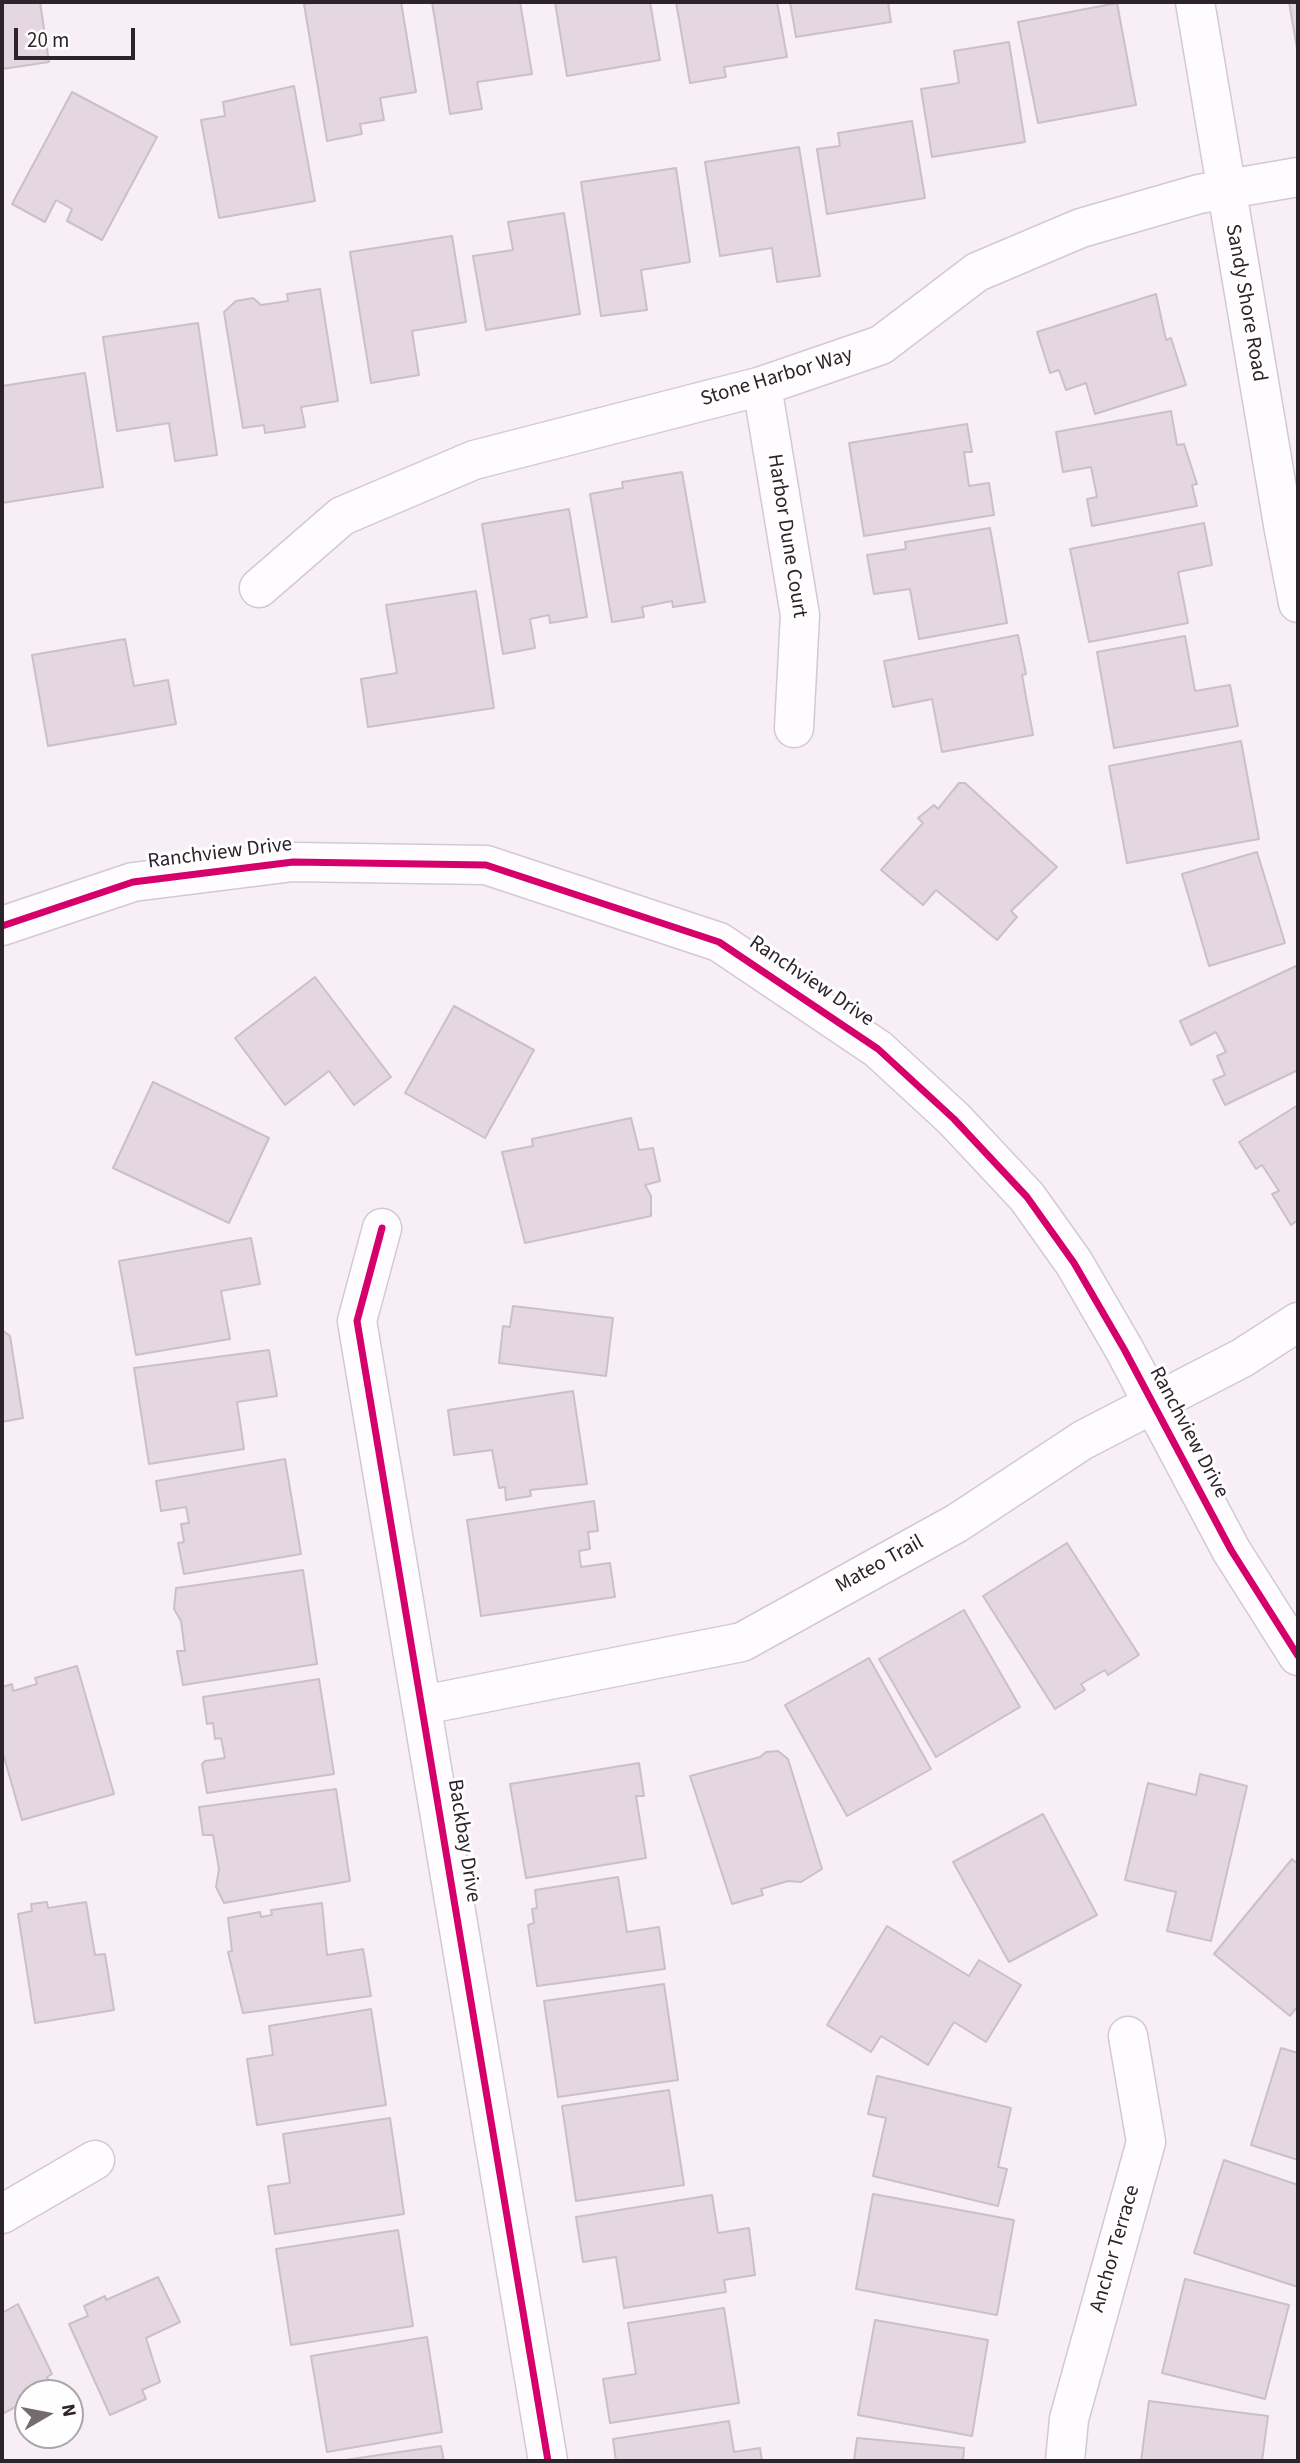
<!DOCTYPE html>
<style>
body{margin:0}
#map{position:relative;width:1300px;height:2463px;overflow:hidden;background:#f8eef6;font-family:"Source Sans 3",sans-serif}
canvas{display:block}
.frame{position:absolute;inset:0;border:4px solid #2d232b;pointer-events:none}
.north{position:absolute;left:14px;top:2379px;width:70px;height:70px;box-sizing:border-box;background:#fefefe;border:2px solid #aaa6aa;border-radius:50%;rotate:80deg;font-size:19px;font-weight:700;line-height:28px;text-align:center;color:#2d232b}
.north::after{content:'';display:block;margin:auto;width:24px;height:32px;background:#746a72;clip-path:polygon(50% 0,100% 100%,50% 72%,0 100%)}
.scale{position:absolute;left:14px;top:28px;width:121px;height:32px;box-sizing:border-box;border:4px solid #2d232b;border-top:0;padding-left:9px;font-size:21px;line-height:24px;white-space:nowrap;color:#2d232b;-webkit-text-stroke:5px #fefefe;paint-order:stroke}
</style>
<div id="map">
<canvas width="1300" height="2463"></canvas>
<div class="frame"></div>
<div class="north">N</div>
<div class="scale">20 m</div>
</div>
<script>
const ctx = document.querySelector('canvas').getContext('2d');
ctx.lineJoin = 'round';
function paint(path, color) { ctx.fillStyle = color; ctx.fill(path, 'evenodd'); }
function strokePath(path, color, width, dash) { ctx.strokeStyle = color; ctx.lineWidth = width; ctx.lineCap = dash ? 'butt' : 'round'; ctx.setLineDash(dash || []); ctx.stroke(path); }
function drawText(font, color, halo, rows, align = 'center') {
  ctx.font = font + ' "Source Sans 3",sans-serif'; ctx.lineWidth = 6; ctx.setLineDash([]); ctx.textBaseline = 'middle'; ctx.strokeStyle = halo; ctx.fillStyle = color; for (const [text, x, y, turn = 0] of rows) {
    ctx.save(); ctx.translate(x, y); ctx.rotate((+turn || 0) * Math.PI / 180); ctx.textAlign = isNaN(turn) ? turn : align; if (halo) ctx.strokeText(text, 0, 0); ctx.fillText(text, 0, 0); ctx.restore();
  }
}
const building = new Path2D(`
 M2,2H40L49,62L2,69Z
 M317,2H401L416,92L380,98L384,120L360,124L362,134L327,141L304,4Z
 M432,2H520L532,74L477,82L482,109L450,114Z
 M555,2H650L660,60L567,76Z
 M676,2H777L787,57L724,67L726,77L690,83Z
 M790,2H888L891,22L796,37Z
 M1289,2H1298V54Z
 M1117,3L1136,105L1038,123L1018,22Z
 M1009,42L1025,142L932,157L921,89L959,83L954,51Z
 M294,86L315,201L219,218L201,120L225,116L223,102Z
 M72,92L157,137L102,240L67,221L72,209L56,200L45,222L12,204Z
 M912,121L925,198L827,214L817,149L840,146L838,133Z
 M799,147L820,276L777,282L772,248L720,256L705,162Z
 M676,168L690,262L641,270L647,310L601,316L581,182Z
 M564,213L580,314L486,330L473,256L513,250L508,222Z
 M452,236L466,322L412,331L419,375L371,383L350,252Z
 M320,289L338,401L301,407L305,427L265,433L264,425L243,428L224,312L236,301L253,298L261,305L288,301L287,294Z
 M1156,294L1166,340L1171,338L1186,385L1095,414L1086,383L1066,390L1059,370L1050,373L1037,332Z
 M198,323L217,455L175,461L169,423L117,431L103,337Z
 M85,373L103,487L2,503V386Z
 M1171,411L1177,445L1184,444L1197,484L1192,485L1197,506L1092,526L1087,499L1097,497L1091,467L1063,472L1056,432Z
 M967,424L972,452H964L969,486L989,483L994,515L864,536L849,443Z
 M682,472L705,602L673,607L672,601L642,607L644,617L612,622L590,494L623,488L622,482Z
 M569,509L587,617L550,623L549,615L530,619L535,648L503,654L482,524Z
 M1204,523L1212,565L1178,572L1188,623L1089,642L1070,549Z
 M990,528L1007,623L919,639L910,589L874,594L867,555L906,549L905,542Z
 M476,591L494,708L368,727L361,679L397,673L386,605Z
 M1018,635L1026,674L1022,675L1033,735L942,752L932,699L893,707L884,661Z
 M1185,636L1195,691L1230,685L1238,726L1114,748L1097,652Z
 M125,639L134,686L168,680L176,724L48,746L32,655Z
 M1241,741L1259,839L1127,863L1109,766Z
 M959,783H965L1057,867L1011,911L1017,917L997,940L936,890L923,905L881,870L923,823L918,818L934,805L938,809Z
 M1257,852L1285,943L1209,966L1182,874Z
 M1296,966L1298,971V1070L1225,1105L1213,1080L1225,1075L1217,1056L1226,1052L1216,1032L1191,1045L1180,1021Z
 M315,977L391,1077L354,1105L329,1071L285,1105L235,1038Z
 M454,1006L534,1050L485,1138L405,1093Z
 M153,1082L269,1138L229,1223L113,1168Z
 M1298,1105V1220L1291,1225L1272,1194L1279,1191L1262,1165L1256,1169L1239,1142Z
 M631,1118L639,1150L653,1148L660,1181L645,1185L651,1196V1216L525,1243L502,1152L533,1146L532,1139Z
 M251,1238L260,1284L221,1291L230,1339L136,1355L119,1261Z
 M513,1306L613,1318L606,1376L499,1363L503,1326L510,1327Z
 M2,1330L10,1336L23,1418L2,1422Z
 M269,1350L277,1396L237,1402L244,1449L149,1464L134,1368Z
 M573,1391L587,1484L530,1490L531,1496L506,1500L505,1487L499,1488L492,1450L454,1455L448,1410Z
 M285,1459L301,1554L184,1574L178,1543L184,1542L181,1524L189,1523L186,1507L161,1511L156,1481Z
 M594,1501L598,1531L588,1532L590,1549L579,1551L581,1567L610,1563L615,1597L481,1616L467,1520Z
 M1067,1543L1139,1655L1108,1675L1105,1670L1081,1684L1085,1690L1055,1709L983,1596Z
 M303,1570L317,1664L183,1685L177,1651H185L181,1621L174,1609L176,1588Z
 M964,1610L1020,1707L936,1757L879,1659Z
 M869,1658L931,1769L847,1816L785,1705Z
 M77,1666L114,1794L22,1820L2,1750V1687L12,1684L13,1691L37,1684L35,1678Z
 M319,1679L334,1774L207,1793L202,1764L205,1761L225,1758L221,1738L215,1739L213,1723L207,1724L203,1697Z
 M778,1751L788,1759L822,1869L801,1882L788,1881L761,1889L763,1895L732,1904L690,1776L760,1757L766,1752Z
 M639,1763L644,1796H636L646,1858L526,1878L510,1784Z
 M1200,1774L1247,1786L1211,1941L1167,1931L1176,1892L1125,1880L1148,1783L1196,1795Z
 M336,1789L350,1881L224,1903L216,1887L219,1869L213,1835H203L199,1807Z
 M1043,1814L1097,1915L1009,1962L953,1862Z
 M1292,1859L1298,1864V2006L1290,2016L1214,1954Z
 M618,1877L627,1932L659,1927L665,1969L537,1986L528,1925L534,1923L532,1909L537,1908L535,1890Z
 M47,1902L48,1908L86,1902L95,1955L105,1954L114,2010L35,2023L18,1914L32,1911L31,1904Z
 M322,1903L327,1955L363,1949L371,1996L243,2013L228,1952L232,1951L228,1918L260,1912L261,1917L272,1915L271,1910Z
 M887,1926L969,1976L979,1960L1021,1985L986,2042L954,2022L928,2065L881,2036L871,2052L827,2025Z
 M664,1984L678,2080L558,2097L544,2001Z
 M371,2009L386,2105L257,2125L247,2059L273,2055L269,2026Z
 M1281,2048L1298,2053V2160L1251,2145Z
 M877,2076L1011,2108L998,2167L1007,2169L998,2206L873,2176L886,2118L868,2114Z
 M669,2090L684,2185L576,2201L562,2106Z
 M390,2118L404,2214L275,2234L268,2186L290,2183L283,2134Z
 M1224,2160L1298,2185V2287L1194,2253Z
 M873,2194L1014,2220L997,2315L856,2289Z
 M712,2195L718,2233L749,2228L755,2275L724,2280L726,2292L624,2308L616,2257L583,2262L576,2217Z
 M398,2230L413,2326L291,2345L276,2249Z
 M158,2277L180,2322L146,2338L160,2382L142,2390L146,2399L110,2415L69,2324L88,2316L84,2306L105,2296L106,2300Z
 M1185,2279L1289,2305L1265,2399L1162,2373Z
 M18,2304L52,2374L47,2377L49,2381L19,2396L23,2403L2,2414V2313Z
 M724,2308L739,2403L610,2423L603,2379L636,2374L628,2323Z
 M875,2320L988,2340L972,2436L858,2415Z
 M427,2337L442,2432L327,2452L311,2356Z
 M1149,2401L1268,2416L1262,2461H1141Z
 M729,2421L734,2452L760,2448L762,2461H616L613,2439Z
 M857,2438L964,2448L963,2461H854Z
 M441,2446L444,2461H338Z`);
paint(building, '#e5d7e2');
strokePath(building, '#cac0c8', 2);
const minor = new Path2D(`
 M1195,2L1284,530L1298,603
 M762,386L800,615L794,728
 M259,588L342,516L474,460L762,386L881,345L977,272L1081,228L1199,194L1298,177
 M382,1228L357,1321L548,2461
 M423,1705L742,1642L957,1523L1083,1440L1242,1358L1298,1322
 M2,2214L95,2160
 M1065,2461L1069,2419L1146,2142L1128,2036`);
const tertiary = new Path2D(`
 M2,926L133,882L293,862L486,865L719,942L878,1049L954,1119L1027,1197L1074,1263L1124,1349L1231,1550L1298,1656`);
strokePath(minor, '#d3cad1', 41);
strokePath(tertiary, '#d3cad1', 41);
strokePath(minor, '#fefcfe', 38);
strokePath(tertiary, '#fefcfe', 38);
strokePath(new Path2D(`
 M2,926L133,882L293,862L486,865L719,942L878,1049L954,1119L1027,1197L1074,1263L1124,1349L1231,1550L1298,1656
 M382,1228L357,1321L548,2461`), '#d6006c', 7);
drawText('21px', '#2d232b', '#fefefe', [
 ["Sandy Shore Road",1245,303,80],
 ["Stone Harbor Way",777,378,-17],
 ["Harbor Dune Court",786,536,81],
 ["Ranchview Drive",220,854,-7],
 ["Ranchview Drive",811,982,34],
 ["Ranchview Drive",1188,1433,62],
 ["Mateo Trail",880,1565,-29],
 ["Backbay Drive",463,1841,81],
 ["Anchor Terrace",1116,2249,-74]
]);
</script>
